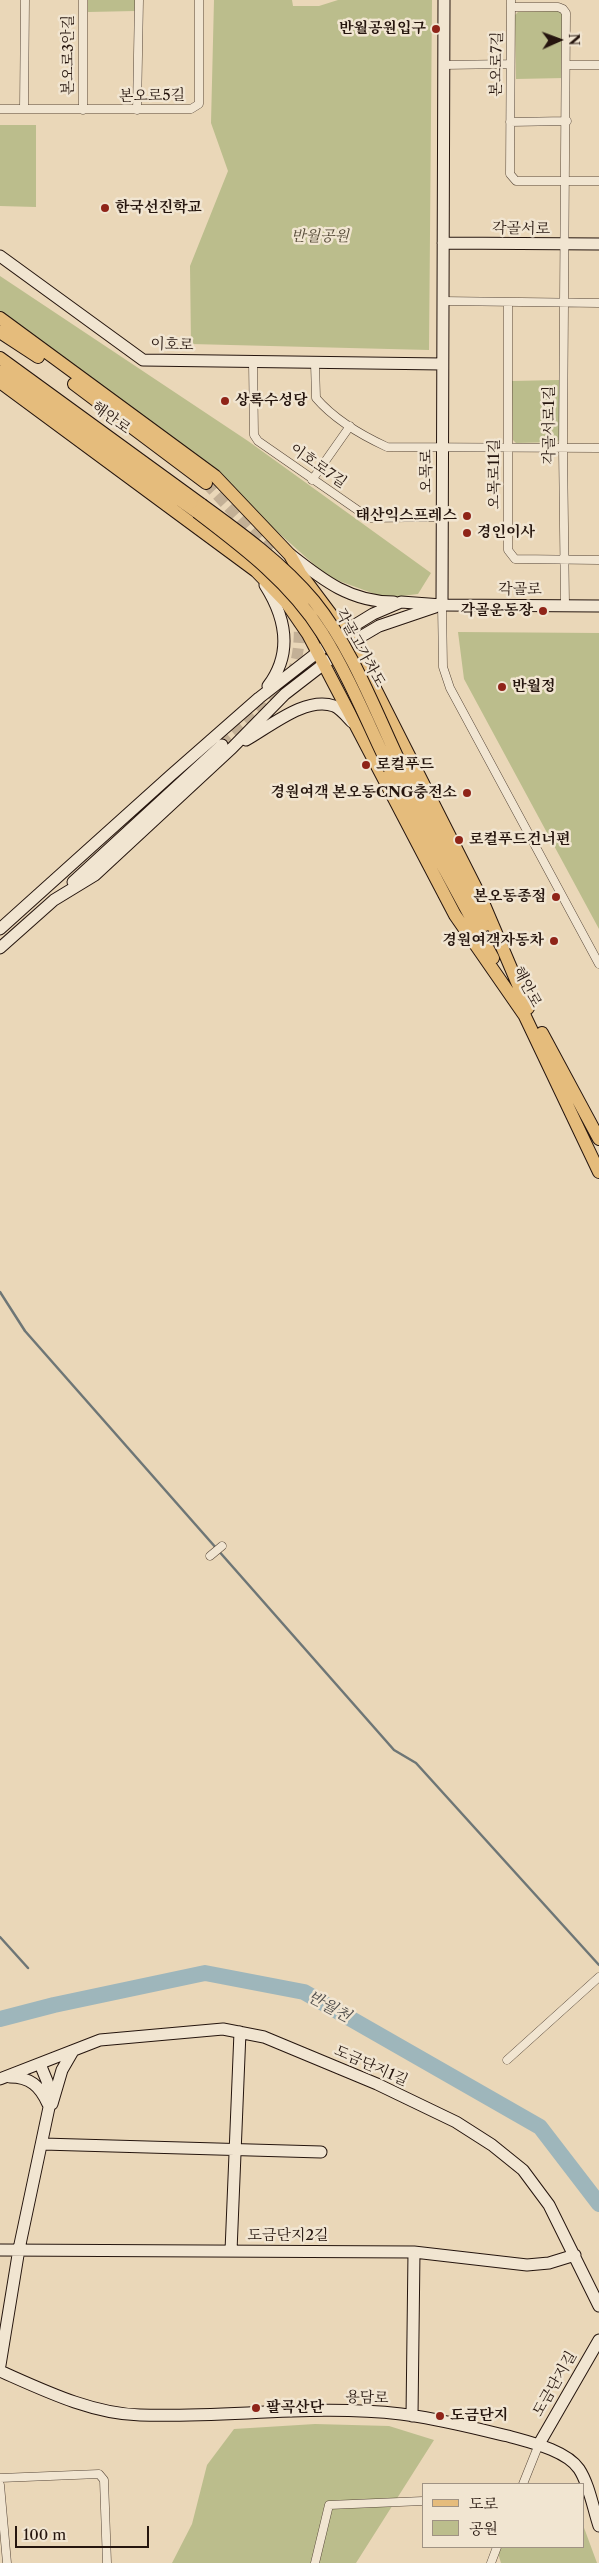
<!DOCTYPE html>
<meta charset="utf-8">
<style>
body{margin:0}
#map{position:relative;width:599px;height:2563px;overflow:hidden;background:#ead7b8;font-family:"Libre Caslon Text","Noto Serif KR",serif}
canvas{display:block}
.legend{position:absolute;left:422px;top:2483px;width:162px;height:65px;box-sizing:border-box;background:#f1e5d1;border:1px solid #9f9283;margin:0;padding:6px 9px;list-style:none;font-size:15px;color:#25150e}
.legend li{display:flex;align-items:center;gap:10px;height:25px}
.legend b{width:25px;border:1px solid #9f9283}
.north{position:absolute;left:534px;top:15px;width:50px;height:50px;-webkit-text-stroke:4px #f1e5d1;paint-order:stroke;rotate:88deg;font-size:14px;font-weight:700;line-height:20px;text-align:center;color:#25150e}
.north::after{content:'';display:block;margin:auto;width:18px;height:22px;background:#25150e;clip-path:polygon(50% 0,100% 100%,50% 72%,0 100%)}
.scale{position:absolute;left:15px;top:2526px;width:134px;height:22px;box-sizing:border-box;border:2px solid #25150e;border-top:0;padding-left:6px;font-size:15px;line-height:18px;white-space:nowrap;color:#25150e;-webkit-text-stroke:4px #f1e5d1;paint-order:stroke}
</style>
<div id="map">
<canvas width="599" height="2563"></canvas>
<ul class="legend">
<li><b style="height:6px;background:#e5bc7c"></b>도로</li>
<li><b style="height:14px;background:#bbbd8c"></b>공원</li>
</ul>
<div class="north">N</div>
<div class="scale">100 m</div>
</div>
<script>
const ctx = document.querySelector('canvas').getContext('2d');
ctx.lineJoin = 'round';
function paint(path, color) { ctx.fillStyle = color; ctx.fill(path, 'evenodd'); }
function strokePath(path, color, width, dash) { ctx.strokeStyle = color; ctx.lineWidth = width; ctx.lineCap = dash ? 'butt' : 'round'; ctx.setLineDash(dash || []); ctx.stroke(path); }
function drawText(font, color, halo, rows, align = 'center') {
  ctx.font = font + ' "Libre Caslon Text","Noto Serif KR",serif'; ctx.lineWidth = 5; ctx.setLineDash([]); ctx.textBaseline = 'middle'; ctx.strokeStyle = halo; ctx.fillStyle = color; for (const [text, x, y, turn = 0] of rows) {
    ctx.save(); ctx.translate(x, y); ctx.rotate((+turn || 0) * Math.PI / 180); ctx.textAlign = isNaN(turn) ? turn : align; if (halo) ctx.strokeText(text, 0, 0); ctx.fillText(text, 0, 0); ctx.restore();
  }
}
paint(new Path2D(`
 M88,0H135V11L88,12Z
 M214,0H292L293,6H319L338,0H432L429,350L191,344L190,266L228,171L211,123Z
 M560,11L563,15L564,78L516,79L515,15L518,12Z
 M0,125H36V207L0,206Z
 M0,276L248,441L431,573L418,594L386,598L328,577L262,518L0,318Z
 M559,380L560,439L557,442L516,443L513,440L512,381Z
 M458,632L599,633V929L464,679Z
 M315,2424L389,2426L434,2440L356,2563H172L192,2524L207,2465L234,2429Z
 M583,2525L597,2563H501L496,2547H583Z`), '#bbbd8c');
strokePath(new Path2D(`
 M0,1292L25,1331L394,1750L416,1763L599,1965
 M0,1937L28,1968`), '#6e7676', 2.5);
strokePath(new Path2D(`
 M0,2019L54,2005L205,1973L304,1992L540,2127L599,2204`), '#9eb6bb', 16);
strokePath(new Path2D(`
 M206,483L272,554
 M222,745C242,727 285,693 294,669C299,652 300,636 299,619`), '#c3b096', 11, [11, 5.5]);
const street = new Path2D(`
 M511,0L510,174L516,181H599
 M511,7H558L563,9L566,13L563,448L565,605
 M443,65L510,64
 M567,65H599
 M0,109H191L199,104V0
 M24,109L25,0
 M83,110V0
 M137,110L139,0
 M510,122L567,121
 M442,301L599,303
 M508,302V550L515,559L599,560
 M253,362L254,435L258,441L369,518L442,517
 M315,363L316,398C334,419 361,435 387,447L599,448
 M312,480L350,426
 M442,605L443,667L450,688L599,964
 M210,1556L222,1546
 M507,2060L599,1977
 M0,2478L99,2474L104,2480L107,2563
 M523,2484L539,2444
 M0,2485L7,2563
 M315,2563L329,2505L423,2501
 M491,2563L497,2547`);
const secondary = new Path2D(`
 M443,243L599,244
 M0,256L143,360L442,364
 M291,555C324,581 351,602 394,602
 M265,585C286,618 293,653 268,686
 M442,605L444,0
 M337,636L373,614L401,602L442,605L599,606
 M345,646L379,626L435,607
 M246,740C271,726 306,696 334,706C341,709 347,717 352,722
 M73,882L222,745
 M0,929L170,776L259,698L323,648
 M0,948L54,900L95,875L232,748L285,694L329,660
 M10,2077C30,2077 40,2086 48,2104
 M0,2079L100,2040L223,2029L264,2037L377,2084L456,2122L492,2145L523,2170L549,2205L599,2306
 M52,2104L62,2070L73,2051
 M43,2144L321,2152
 M0,2250L414,2252L527,2265L549,2263L575,2255
 M231,2251L240,2032
 M0,2365L19,2249L51,2098L47,2081L40,2064
 M0,2371C43,2390 92,2414 140,2415C226,2418 314,2404 401,2414C436,2418 473,2428 508,2436C529,2442 566,2450 579,2469C589,2484 593,2508 599,2526
 M412,2416L414,2252
 M539,2444L599,2340`);
const primary = new Path2D(`
 M0,318L215,476L290,555L300,573L351,641L482,900L528,1008
 M0,332L38,357
 M0,358L202,505
 M0,372L197,512
 M0,382L256,571L286,602L308,634L455,915L525,1016
 M74,384L206,483
 M401,765L485,925
 M390,769L493,958
 M522,1010L599,1172
 M542,1033L599,1139`);
strokePath(street, '#564638', 9);
strokePath(secondary, '#25150e', 13);
strokePath(primary, '#25150e', 14);
strokePath(street, '#f1e5d1', 8);
strokePath(secondary, '#f1e5d1', 11);
strokePath(primary, '#e5bc7c', 12);
const primaryBridge = new Path2D(`
 M202,505C242,534 282,563 314,601C352,648 375,710 401,765
 M197,512C243,547 291,583 322,633C349,676 368,724 390,769`);
strokePath(primaryBridge, '#25150e', 14, []);
strokePath(primaryBridge, '#e5bc7c', 12);
for (const [x, y, r, color] of [
 [436,29,5,"#8f2418"],
 [105,208,5,"#8f2418"],
 [225,401,5,"#8f2418"],
 [467,516,5,"#8f2418"],
 [467,533,5,"#8f2418"],
 [543,611,5,"#8f2418"],
 [502,687,5,"#8f2418"],
 [366,765,5,"#8f2418"],
 [467,793,5,"#8f2418"],
 [459,840,5,"#8f2418"],
 [556,897,5,"#8f2418"],
 [554,941,5,"#8f2418"],
 [256,2408,5,"#8f2418"],
 [440,2416,5,"#8f2418"]
]) { const dot = new Path2D(); dot.arc(x, y, r, 0, 2 * Math.PI); ctx.fillStyle = color; ctx.fill(dot); strokePath(dot, '#f1e5d1', 2); }
drawText('bold 15px', '#25150e', '#f1e5d1', [
 ["반월공원입구",426,29,"right"],
 ["한국선진학교",115,208],
 ["상록수성당",235,401],
 ["태산익스프레스",457,516,"right"],
 ["경인이사",477,533],
 ["각골운동장",533,611,"right"],
 ["반월정",512,687],
 ["로컬푸드",376,765],
 ["경원여객 본오동CNG충전소",457,793,"right"],
 ["로컬푸드건너편",469,840],
 ["본오동종점",546,897,"right"],
 ["경원여객자동차",544,941,"right"],
 ["팔곡산단",266,2408],
 ["도금단지",450,2416]
], 'left');
drawText('15px', '#25150e', '#f1e5d1', [
 ["본오로3안길",69,55,-90],
 ["본오로7길",497,64,-89],
 ["본오로5길",152,96,-1],
 ["각골서로",521,229,1],
 ["이호로",172,345,2],
 ["해안로",111,418,36],
 ["각골서로1길",550,425,-90],
 ["이호로7길",318,466,35],
 ["오목로",427,471,-90],
 ["오목로11길",495,474,-90],
 ["각골로",520,590],
 ["각골고가차도",360,648,61],
 ["해안로",527,987,62],
 ["도금단지1길",371,2066,24],
 ["도금단지2길",288,2236],
 ["도금단지길",555,2384,-60],
 ["용담로",367,2398,2]
]);
drawText('italic 15px', '#524734', '#f1e5d1', [
 ["반월공원",320,237]
]);
drawText('italic 16px', '#4f4d4b', '#f1e5d1', [
 ["반월천",329,2007,29]
]);
</script>
